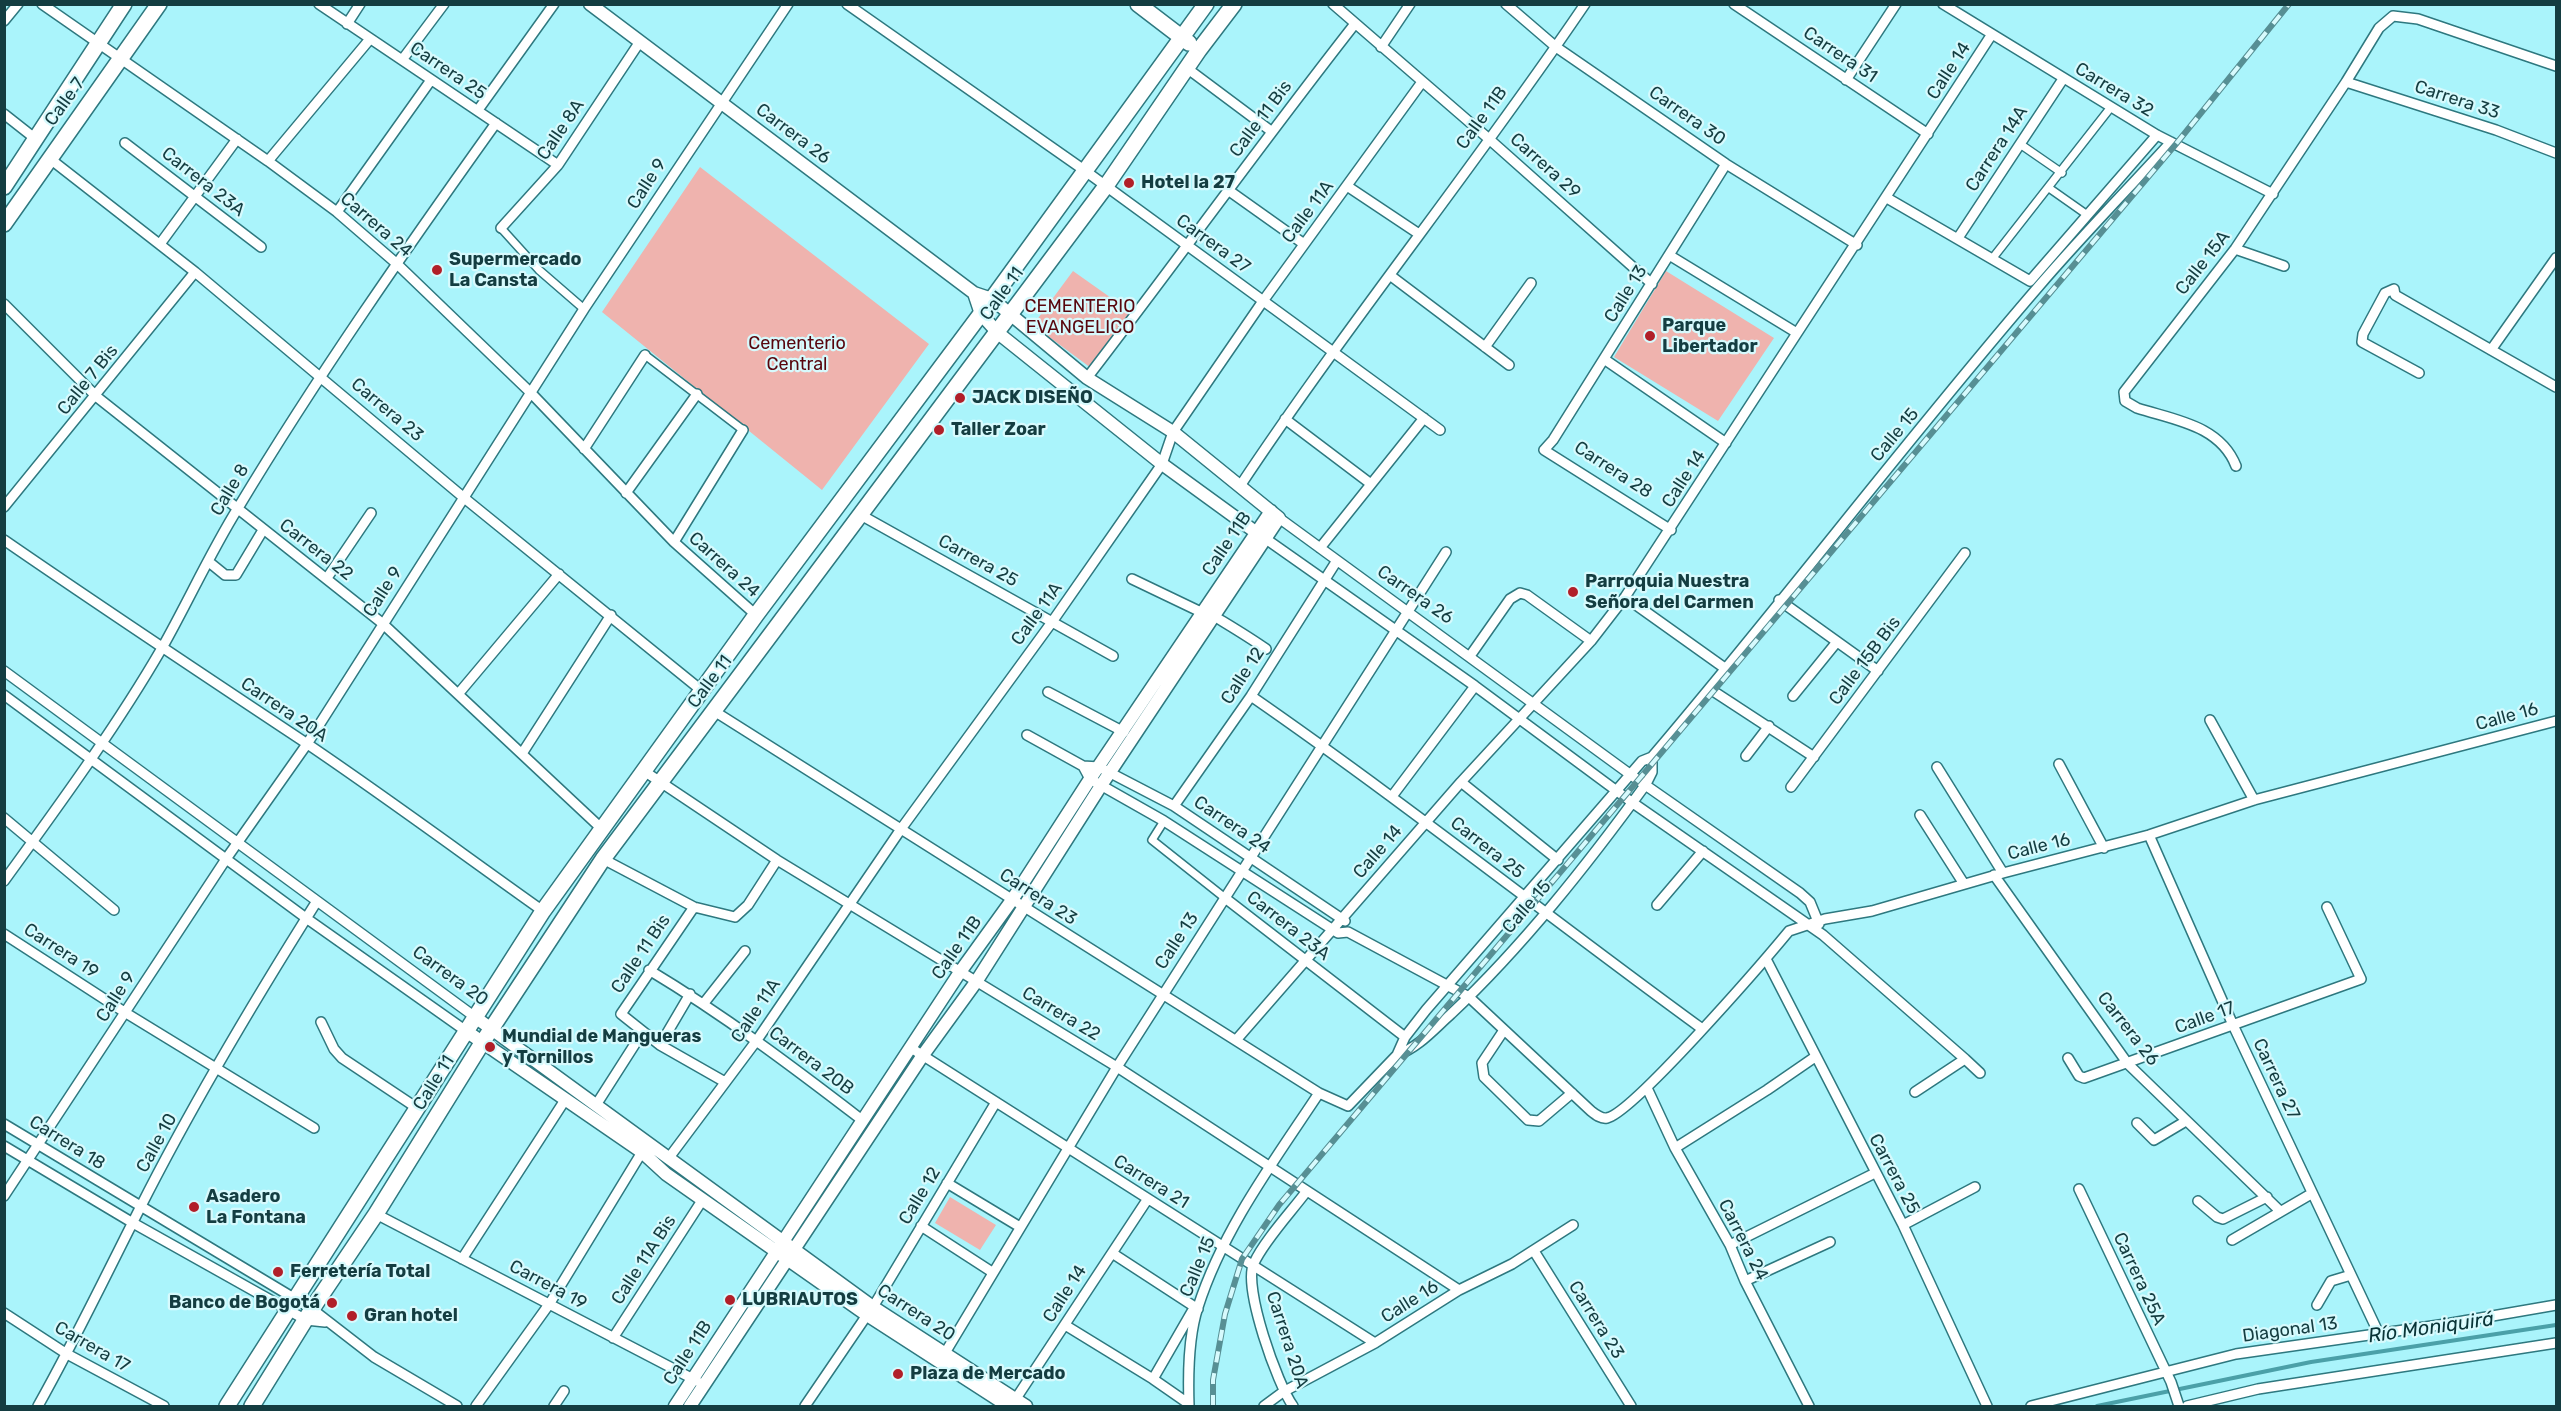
<!DOCTYPE html>
<meta charset="utf-8">
<style>
body{margin:0}
#map{position:relative;width:2561px;height:1411px;overflow:hidden;background:#aaf4fb;font-family:Rubik,sans-serif}
canvas{display:block}
.frame{position:absolute;inset:0;border:6px solid #143d41;pointer-events:none}
</style>
<div id="map">
<canvas width="2561" height="1411"></canvas>
<div class="frame"></div>
</div>
<script>
const ctx = document.querySelector('canvas').getContext('2d');
ctx.lineJoin = 'round';
function paint(path, color) { ctx.fillStyle = color; ctx.fill(path, 'evenodd'); }
function strokePath(path, color, width, dash) { ctx.strokeStyle = color; ctx.lineWidth = width; ctx.lineCap = dash ? 'butt' : 'round'; ctx.setLineDash(dash || []); ctx.stroke(path); }
function drawText(font, color, halo, rows, align = 'center') {
  ctx.font = font + ' Rubik,sans-serif'; ctx.lineWidth = 4.5; ctx.setLineDash([]); ctx.textBaseline = 'middle'; ctx.strokeStyle = halo; ctx.fillStyle = color; for (const [text, x, y, turn = 0] of rows) {
    ctx.save(); ctx.translate(x, y); ctx.rotate((+turn || 0) * Math.PI / 180); ctx.textAlign = isNaN(turn) ? turn : align; if (halo) ctx.strokeText(text, 0, 0); ctx.fillText(text, 0, 0); ctx.restore();
  }
}
paint(new Path2D(`
 M700,167L929,344L822,490L602,312Z
 M1073,271L1131,312L1091,368L1033,325Z
 M1666,271L1774,338L1718,421L1614,357Z
 M950,1197L996,1225L980,1250L935,1223Z`), '#efb3ae');
strokePath(new Path2D(`
 M2097,1406L2311,1362L2556,1325`), '#4ba0a8', 4);
const pedestrian = new Path2D(`
 M2020,144L2062,173
 M2049,188L2086,214
 M501,228L539,270L584,309
 M1992,259L2111,107
 M645,355L743,430
 M1164,821L1152,840L1225,898`);
const minor = new Path2D(`
 M42,4L268,161L337,212L396,263L531,393L674,542L756,615
 M319,4L558,165
 M847,4L1084,170L1440,430
 M1333,4L1489,139L1652,284
 M1506,4L1556,47L1726,164L1857,245
 M1734,4L1928,134
 M1943,4L2157,135L2273,194
 M4,21L18,4
 M347,24L360,4
 M1381,47L1410,4
 M402,60L444,4
 M1188,69L1271,131
 M1846,80L1896,4
 M2346,82L2496,130L2556,153
 M478,110L554,4
 M4,114L37,140
 M125,143L261,247
 M49,158L195,272L463,497L701,690
 M268,161L370,39
 M1347,186L1419,234
 M1228,190L1304,244
 M1887,198L2030,281L2157,135
 M337,212L431,80
 M501,228L558,165L639,43
 M1958,238L2063,79
 M160,244L237,139
 M2235,249L2284,266
 M1669,255L1797,333
 M1391,276L1509,365
 M4,304L97,397L382,623L602,829
 M1485,347L1531,283
 M2491,350L2556,258
 M1604,359L1726,443
 M2419,373L2362,342L2363,334L2385,293L2394,289L2395,295L2556,387
 M1087,378C1177,261 1263,141 1354,25
 M1285,419L1371,484
 M584,449L645,355
 M2236,466C2220,425 2174,420 2137,408L2125,401L2124,392L2235,249L2346,82L2379,28L2393,16L2418,19L2556,66
 M1240,486C1349,322 1474,168 1585,4
 M626,493L697,394
 M4,507L195,272
 M859,514L1113,656
 M1279,518L1631,775L1800,893L1810,902L1819,924
 M1671,530L1544,450L1553,440L1726,164
 M1266,539L1475,686L1633,803L1823,935L1965,1059L1915,1092
 M4,540C104,609 205,676 306,743C386,797 464,855 543,911
 M674,542L743,430
 M1320,548L1424,418
 M209,562L225,575H236L263,530
 M327,578L371,513
 M1132,579L1203,613
 M1625,597L1726,669
 M1779,600L1878,671
 M1214,616C1232,627 1249,637 1266,649
 M1470,656L1510,599L1520,593L1527,595L1591,641
 M4,671L475,1017
 M1710,689L1814,757
 M1048,692L1124,732
 M459,693L559,574
 M4,695L306,918L466,1031
 M1251,696C1404,802 1550,918 1701,1028
 M1793,696L1836,643
 M714,711L1319,1093L1348,1106L1397,1055L1405,1037L1426,1010L1642,761L1652,757C1784,602 1906,440 2039,286C2081,237 2127,190 2171,142
 M2210,720L2254,800
 M1027,735L1083,766L1099,767L1174,806L1345,921
 M523,752L611,615
 M1746,756L1769,726
 M2059,764L2104,848
 M1083,766L1090,779L1164,821L1338,933L1348,932L1469,997L1591,1111C1596,1115 1601,1119 1607,1118C1633,1113 1765,960 1789,931L1825,919L1872,911L2003,873L2149,835L2254,800L2556,721
 M1937,767L2003,873
 M644,771L777,860L1117,1067L1459,1290
 M1461,782L1558,860
 M1791,787L1965,553
 M1393,795L1475,686
 M1174,806L1251,696L1336,562
 M1920,815L1964,884
 M4,818L114,910
 M2149,835L2233,1025L2379,1334
 M603,859L694,907L735,917L748,905L777,860
 M1994,875L2128,1064L2280,1211
 M4,881C59,805 115,729 162,648C188,602 210,553 238,508C318,375 406,249 496,123
 M1225,898L1405,1037
 M1657,905L1703,851
 M694,907L621,1014L660,1045L725,1082
 M4,934L126,1013L314,1128
 M1766,959L1903,1225L1987,1406
 M649,970C724,1015 793,1067 862,1120
 M704,1003L745,951
 M321,1022L334,1049L342,1058L417,1108
 M1504,1030L1482,1063L1484,1077L1528,1120L1539,1121L1572,1093
 M1237,1039L1461,782L1591,641L1625,597L1992,34
 M660,1045L690,994
 M911,1048L1375,1343
 M1397,1055C1419,1047 1434,1029 1451,1014C1523,946 1587,865 1646,784L1652,772V757
 M2068,1058L2079,1076L2084,1078L2361,979L2327,907
 M1965,1059L1980,1073
 M1647,1088L1675,1148L1730,1245L1745,1281L1809,1406
 M596,1105L642,1033
 M2137,1123L2154,1140L2186,1121
 M4,1124L312,1309L374,1357L457,1406
 M4,1146L133,1223L306,1320L325,1322
 M1675,1148L1767,1090L1815,1057
 M668,1159L757,1040L901,829L1052,622L1162,464L1173,432L1263,301L1422,82
 M947,1183L1020,1227
 M2079,1189L2171,1382L2179,1406
 M4,1196L226,859L307,744L584,309L788,4
 M2198,1201L2217,1217L2223,1219L2267,1197
 M376,1214L697,1381
 M1903,1225L1975,1187
 M921,1226L992,1272
 M2232,1240L2311,1194
 M1730,1245L1875,1173
 M1534,1251L1631,1406
 M1112,1253L1198,1309
 M462,1259L565,1100
 M1745,1281L1830,1242
 M2317,1305L2331,1281L2351,1275
 M873,1307L996,1102
 M4,1313L67,1354L164,1406
 M1065,1325L1153,1379L1189,1404
 M613,1338L703,1199
 M945,1353L1117,1067L1446,552
 M1153,1379L1194,1308
 M1013,1403L1147,1200
 M38,1406C74,1342 106,1275 140,1208C193,1103 254,1001 317,901
 M476,1406L550,1303L642,1152
 M554,1406L564,1391
 M805,1406L867,1315
 M1189,1406C1188,1375 1188,1337 1198,1307C1223,1229 1274,1161 1319,1093
 M1264,1406L1283,1392L1375,1343L1459,1290L1512,1264L1573,1225
 M1293,1406C1278,1386 1242,1286 1254,1263C1264,1241 1291,1212 1306,1192
 M2031,1406L2236,1354L2446,1324L2556,1305
 M2187,1406L2258,1389L2556,1343`);
const tertiary = new Path2D(`
 M590,4L974,293L992,299L1087,378L1173,432L1279,518L1102,784L976,982L923,1055L690,1406
 M974,293L981,314L998,333L1162,464L1261,536
 M475,1017L873,1307L1026,1406
 M466,1031L642,1152L666,1174L867,1315L1008,1406
 M675,1406L960,972L1012,900L1090,779L1271,511`);
const primary = new Path2D(`
 M1138,4L1189,43
 M4,187L124,4
 M4,224L159,4
 M227,1406L543,911L756,615L992,299L1206,4
 M252,1406L312,1309L376,1214L482,1043L603,859L1106,186L1199,50L1234,4`);
strokePath(pedestrian, '#2e787f', 10);
strokePath(minor, '#2e787f', 12);
strokePath(tertiary, '#2e787f', 15);
strokePath(primary, '#2e787f', 18);
strokePath(pedestrian, '#fff', 7);
strokePath(minor, '#fff', 9);
strokePath(tertiary, '#fff', 12);
strokePath(primary, '#fff', 15);
const rail = new Path2D(`
 M1213,1406V1380L1225,1314L1242,1259L1279,1205L2176,144L2289,4`);
strokePath(rail, '#578f94', 6);
strokePath(rail, '#d7fafd', 4, [11]);
for (const [x, y, r, color] of [
 [1129,183,6,"#b11f29"],
 [437,270,6,"#b11f29"],
 [1650,336,6,"#b11f29"],
 [960,398,6,"#b11f29"],
 [939,430,6,"#b11f29"],
 [1573,592,6,"#b11f29"],
 [490,1047,6,"#b11f29"],
 [194,1207,6,"#b11f29"],
 [278,1272,6,"#b11f29"],
 [730,1300,6,"#b11f29"],
 [332,1303,6,"#b11f29"],
 [352,1316,6,"#b11f29"],
 [898,1374,6,"#b11f29"]
]) { const dot = new Path2D(); dot.arc(x, y, r, 0, 2 * Math.PI); ctx.fillStyle = color; ctx.fill(dot); strokePath(dot, '#d7fafd', 2); }
drawText('18px', '#143d41', '#d7fafd', [
 ["Carrera 31",1840,55,34],
 ["Carrera 25",448,71,34],
 ["Calle 14",1949,71,-57],
 ["Carrera 32",2114,90,31],
 ["Carrera 33",2457,100,18],
 ["Calle 7",65,102,-54],
 ["Carrera 30",1687,116,35],
 ["Calle 11B",1482,118,-54],
 ["Calle 11 Bis",1261,119,-53],
 ["Calle 8A",561,130,-56],
 ["Carrera 26",793,134,37],
 ["Carrera 14A",1997,149,-57],
 ["Carrera 29",1545,166,42],
 ["Carrera 23A",203,182,38],
 ["Calle 9",647,184,-57],
 ["Calle 11A",1308,212,-53],
 ["Carrera 24",376,225,41],
 ["Carrera 27",1213,244,36],
 ["Calle 15A",2203,263,-52],
 ["Calle 11",1002,294,-54],
 ["Calle 13",1626,294,-58],
 ["Calle 7 Bis",88,380,-51],
 ["Carrera 23",387,410,40],
 ["Calle 15",1895,435,-50],
 ["Carrera 28",1613,470,33],
 ["Calle 14",1684,479,-57],
 ["Calle 8",230,490,-59],
 ["Calle 11B",1227,544,-56],
 ["Carrera 22",316,550,38],
 ["Carrera 25",978,561,29],
 ["Carrera 24",724,565,42],
 ["Calle 9",383,592,-57],
 ["Carrera 26",1415,595,35],
 ["Calle 11A",1037,614,-54],
 ["Calle 15B Bis",1865,661,-53],
 ["Calle 12",1243,676,-57],
 ["Calle 11",710,682,-53],
 ["Carrera 20A",284,710,34],
 ["Calle 16",2507,717,-15],
 ["Carrera 24",1232,825,34],
 ["Calle 16",2039,847,-14],
 ["Carrera 25",1487,848,38],
 ["Calle 14",1378,852,-49],
 ["Carrera 23",1038,897,33],
 ["Calle 15",1527,907,-49],
 ["Carrera 23A",1288,926,38],
 ["Calle 13",1177,941,-57],
 ["Calle 11B",957,948,-55],
 ["Carrera 19",61,951,33],
 ["Calle 11 Bis",641,954,-56],
 ["Carrera 20",450,976,36],
 ["Calle 9",116,997,-57],
 ["Calle 11A",756,1011,-56],
 ["Carrera 22",1061,1014,31],
 ["Calle 17",2205,1018,-20],
 ["Carrera 26",2128,1029,52],
 ["Carrera 20B",811,1061,37],
 ["Carrera 27",2276,1079,65],
 ["Calle 11",434,1083,-58],
 ["Carrera 18",67,1143,32],
 ["Calle 10",157,1143,-61],
 ["Carrera 25",1894,1174,62],
 ["Carrera 21",1151,1182,32],
 ["Calle 12",920,1196,-59],
 ["Carrera 24",1743,1240,63],
 ["Calle 11A Bis",644,1260,-57],
 ["Calle 15",1198,1267,-67],
 ["Carrera 25A",2139,1279,65],
 ["Carrera 19",548,1285,28],
 ["Calle 14",1065,1294,-57],
 ["Calle 16",1410,1302,-32],
 ["Carrera 20",916,1313,33],
 ["Carrera 23",1596,1320,58],
 ["Diagonal 13",2290,1330,-8],
 ["Carrera 20A",1287,1340,72],
 ["Carrera 17",92,1347,30],
 ["Calle 11B",688,1353,-57]
]);
drawText('bold 18px', '#143d41', '#d7fafd', [
 ["Hotel la 27",1141,183],
 ["Supermercado",449,260],
 ["La Cansta",449,281],
 ["Parque",1662,326],
 ["Libertador",1662,347],
 ["JACK DISEÑO",972,398],
 ["Taller Zoar",951,430],
 ["Parroquia Nuestra",1585,582],
 ["Señora del Carmen",1585,603],
 ["Mundial de Mangueras",502,1037],
 ["y Tornillos",502,1058],
 ["Asadero",206,1197],
 ["La Fontana",206,1218],
 ["Ferretería Total",290,1272],
 ["LUBRIAUTOS",742,1300],
 ["Banco de Bogotá",320,1303,"right"],
 ["Gran hotel",364,1316],
 ["Plaza de Mercado",910,1374]
], 'left');
drawText('18px', '#58060d', '#d7fafd', [
 ["CEMENTERIO",1080,307],
 ["EVANGELICO",1080,328],
 ["Cementerio",797,344],
 ["Central",797,365]
]);
drawText('italic 20px', '#093437', '#d7fafd', [
 ["Río Moniquirá",2431,1328,-8]
]);
</script>
